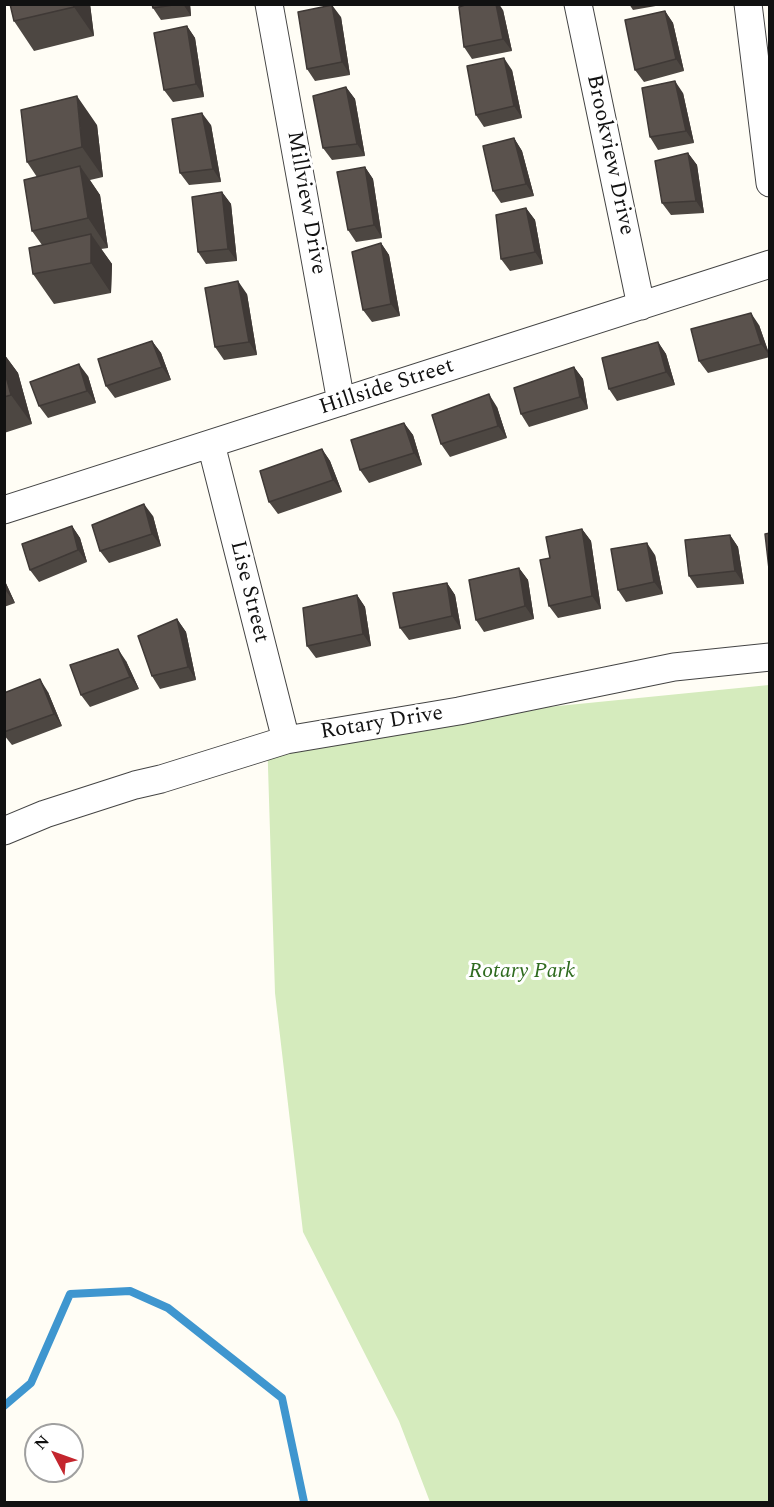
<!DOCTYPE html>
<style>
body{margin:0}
#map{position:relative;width:774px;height:1507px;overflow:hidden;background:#fffdf5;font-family:Spectral,serif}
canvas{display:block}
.frame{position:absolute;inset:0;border:6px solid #111;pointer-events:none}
.north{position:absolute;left:24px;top:1423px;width:60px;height:60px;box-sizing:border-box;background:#fff;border:2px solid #a0a0a0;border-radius:50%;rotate:311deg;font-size:16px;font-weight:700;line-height:24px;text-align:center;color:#111}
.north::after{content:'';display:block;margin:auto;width:21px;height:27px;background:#c4262e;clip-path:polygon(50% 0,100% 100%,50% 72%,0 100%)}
</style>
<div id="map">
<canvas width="774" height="1507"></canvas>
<div class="frame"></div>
<div class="north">N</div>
</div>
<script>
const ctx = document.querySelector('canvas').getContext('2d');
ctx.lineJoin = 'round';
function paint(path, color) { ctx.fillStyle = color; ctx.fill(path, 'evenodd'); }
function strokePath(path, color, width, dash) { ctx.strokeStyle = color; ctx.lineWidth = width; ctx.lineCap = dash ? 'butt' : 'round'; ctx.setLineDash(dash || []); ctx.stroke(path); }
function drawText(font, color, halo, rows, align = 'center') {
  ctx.font = font + ' Spectral,serif'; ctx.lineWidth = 6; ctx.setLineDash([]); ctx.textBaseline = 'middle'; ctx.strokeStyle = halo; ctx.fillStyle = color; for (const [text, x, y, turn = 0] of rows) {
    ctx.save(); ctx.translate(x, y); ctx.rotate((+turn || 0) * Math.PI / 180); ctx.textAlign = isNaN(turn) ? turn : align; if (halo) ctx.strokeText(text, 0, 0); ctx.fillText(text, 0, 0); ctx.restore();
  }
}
paint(new Path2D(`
 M769,685V1502H430L399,1421L303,1232L275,993L267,735Z`), '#d5ebbd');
strokePath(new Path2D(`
 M4,1406L31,1383L70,1294L130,1291L168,1308L282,1398L304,1502`), '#3f96cf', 8);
const minor = new Path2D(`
 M269,4L341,402
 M578,4L641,306
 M748,4L770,183
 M211,444L286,740
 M4,510L770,264
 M4,831L45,814L135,785L161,779L286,740L459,711L674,667L770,657`);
strokePath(minor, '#444', 29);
strokePath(minor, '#fff', 27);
paint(new Path2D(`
 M10,4H90L94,36L34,51L14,21Z
 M152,4H190L191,16L161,20L153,8Z
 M629,4H667L633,10Z
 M503,10L512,51L472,59L464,47Z
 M665,11L673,23L684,71L644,82L635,70Z
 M341,17L350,75L315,81L307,69Z
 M187,26L195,38L204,97L173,102L164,90Z
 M512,70L522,118L484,127L476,115Z
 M346,87L355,99L365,156L332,160L323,148Z
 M683,93L694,143L658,150L650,137Z
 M97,125L103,177L90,180L100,195L108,248L101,249L112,264L111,293L54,304L33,274L42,245L32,231L37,177L27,162Z
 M211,125L221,182L189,185L180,173Z
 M514,138L522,151L534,196L501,203L493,191Z
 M688,153L697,165L704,213L671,215L662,203Z
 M365,167L373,179L382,238L356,242L348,230Z
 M222,192L231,204L237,261L206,264L198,252Z
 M526,208L535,220L543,264L510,271L501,259Z
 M381,243L389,255L400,316L372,322L363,310Z
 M247,294L257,355L224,360L215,347Z
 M759,325L770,357L708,373L699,361Z
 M152,341L161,353L171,380L115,398L106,386Z
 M658,342L666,354L675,385L617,401L609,389Z
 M4,354L18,373L32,424L4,433Z
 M574,367L583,379L588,409L529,427L521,414Z
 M88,376L96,403L48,418L39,406Z
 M497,407L507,438L450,457L441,444Z
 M404,423L413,435L422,465L369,483L360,470Z
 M322,449L330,461L342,492L278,514L269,502Z
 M153,516L161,546L109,563L100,551Z
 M72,526L80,538L87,562L39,582L30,570Z
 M582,529L591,541L601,609L558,618L549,606L550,558Z
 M730,535L738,547L744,584L697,588L689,576Z
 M655,555L663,594L626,602L618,590Z
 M519,568L528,580L534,619L484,632L476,620Z
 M4,579L15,603L4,607Z
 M447,583L455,595L461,629L409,640L400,628Z
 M357,595L365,607L371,646L316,658L307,646Z
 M177,619L186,632L196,680L160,689L152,676Z
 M126,661L139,689L90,707L81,695Z
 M48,692L62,726L12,745L4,735V693Z`), '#4d4742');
paint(new Path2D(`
 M73,4H90L94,36L74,7Z
 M183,4H190L191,16Z
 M496,4H499L503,10L512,51L503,39Z
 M332,5L341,17L350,75L342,62Z
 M665,11L673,23L684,71L676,59Z
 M187,26L195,38L204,97L196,84Z
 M504,58L512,70L522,118L514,106Z
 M675,81L683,93L694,143L686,131Z
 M346,87L355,99L365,156L357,144Z
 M77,96L97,125L103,177L82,147Z
 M202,113L211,125L221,182L213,169Z
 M514,138L522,151L534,196L526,184Z
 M688,153L697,165L704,213L696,201Z
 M80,166L100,195L108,248L88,218Z
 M365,167L373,179L382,238L374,225Z
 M222,192L231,204L237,261L228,249Z
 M526,208L535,220L543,264L535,252Z
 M91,234L112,264L111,293L91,263Z
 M381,243L389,255L400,316L391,304Z
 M238,281L247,294L257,355L249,342Z
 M751,313L759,325L770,356L761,344Z
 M152,341L161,353L171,380L162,367Z
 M658,342L666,354L675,385L666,372Z
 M4,354L18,373L32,424L11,395L4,369Z
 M79,364L88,376L96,403L87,391Z
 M574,367L583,379L588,409L580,397Z
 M489,394L497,407L507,438L498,426Z
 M404,423L413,435L422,465L414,453Z
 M322,449L330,461L342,492L333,480Z
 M144,504L153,516L161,546L152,534Z
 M72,526L80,538L87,562L78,550Z
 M582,529L591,541L601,609L592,596Z
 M730,535L738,547L744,584L735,571Z
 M647,543L655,555L663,594L654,582Z
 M519,568L528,580L534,619L525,606Z
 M4,579L15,603L6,591L4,586Z
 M447,583L455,595L461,629L452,616Z
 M357,595L365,607L371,646L363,634Z
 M177,619L186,632L196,680L188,667Z
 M118,649L126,661L139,689L130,677Z
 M40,679L48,692L62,726L54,714Z`), '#3f3936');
const building = new Path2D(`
 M10,4H73L74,7L14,21Z
 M152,4H180L153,8Z
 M468,4H496L503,39L464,47L459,7Z
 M332,5L342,62L307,69L298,12Z
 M665,11L676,59L635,70L625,20Z
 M187,26L196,84L164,90L154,33Z
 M504,58L514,106L476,115L467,66Z
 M675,81L686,131L650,137L642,88Z
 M346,87L357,144L323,148L313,96Z
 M77,96L82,147L27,162L21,110Z
 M202,113L213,169L180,173L172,119Z
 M514,138L526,184L493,191L483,146Z
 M688,153L696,201L662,203L655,161Z
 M80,166L88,218L32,231L24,180Z
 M365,167L374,225L348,230L337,172Z
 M222,192L228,249L198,252L192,197Z
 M526,208L535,252L501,259L496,215Z
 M91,234V263L33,274L29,248Z
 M381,243L391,304L363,310L352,252Z
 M238,281L249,342L215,347L205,288Z
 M751,313L761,344L699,361L691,329Z
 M152,341L162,367L106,386L98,359Z
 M658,342L666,372L609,389L602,358Z
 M79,364L87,391L39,406L30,382Z
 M574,367L580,397L521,414L514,388Z
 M4,369L11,395L4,397Z
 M489,394L498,426L441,444L432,415Z
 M404,423L414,453L360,470L351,440Z
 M322,449L333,480L269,502L260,471Z
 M144,504L152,534L100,551L92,525Z
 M72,526L78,550L30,570L22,544Z
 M582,529L592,596L549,606L540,560L550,558L546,537Z
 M770,533V569H769L765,534Z
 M730,535L735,571L689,576L685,540Z
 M647,543L654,582L618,590L611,549Z
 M519,568L525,606L476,620L469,580Z
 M447,583L452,616L400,628L393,593Z
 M357,595L363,634L307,646L303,608Z
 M177,619L188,667L152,676L138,636Z
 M118,649L130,677L81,695L70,665Z
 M40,679L54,714L4,732V693Z`);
paint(building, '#5a524d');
strokePath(building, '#3f3936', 1.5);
drawText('22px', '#111', '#fff', [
 ["Brookview Drive",609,155,78],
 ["Millview Drive",305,203,80],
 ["Hillside Street",387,388,-18],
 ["Lise Street",248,592,76],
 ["Rotary Drive",382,724,-9]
]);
drawText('italic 22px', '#2f6b1f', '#fff', [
 ["Rotary Park",522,973]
]);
</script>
